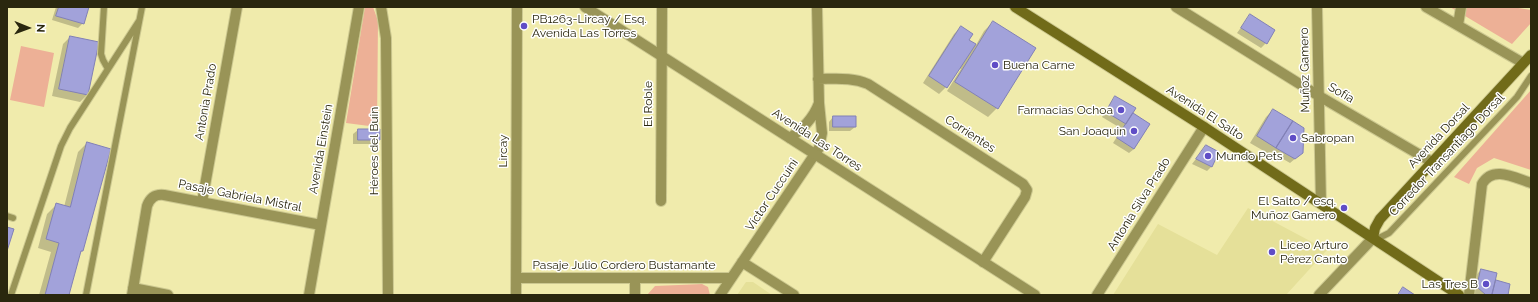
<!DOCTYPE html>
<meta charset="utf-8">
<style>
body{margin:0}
#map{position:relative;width:1538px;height:302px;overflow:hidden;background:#f0ebac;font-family:Raleway,sans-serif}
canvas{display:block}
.frame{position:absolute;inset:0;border:8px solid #2a270e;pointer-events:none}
.north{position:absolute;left:8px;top:8px;width:40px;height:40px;-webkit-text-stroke:3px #fff;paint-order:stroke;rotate:91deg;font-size:11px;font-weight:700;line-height:16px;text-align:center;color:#2a270e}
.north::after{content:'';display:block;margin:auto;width:14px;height:18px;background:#2a270e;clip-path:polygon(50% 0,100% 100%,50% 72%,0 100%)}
</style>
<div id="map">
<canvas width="1538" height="302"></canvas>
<div class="frame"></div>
<div class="north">N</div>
</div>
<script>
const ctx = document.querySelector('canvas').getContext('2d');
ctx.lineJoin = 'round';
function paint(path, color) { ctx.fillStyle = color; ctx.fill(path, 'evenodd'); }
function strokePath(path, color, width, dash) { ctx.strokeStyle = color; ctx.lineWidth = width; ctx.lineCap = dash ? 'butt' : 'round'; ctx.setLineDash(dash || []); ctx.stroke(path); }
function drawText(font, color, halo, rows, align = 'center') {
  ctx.font = font + ' Raleway,sans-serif'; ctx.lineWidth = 3; ctx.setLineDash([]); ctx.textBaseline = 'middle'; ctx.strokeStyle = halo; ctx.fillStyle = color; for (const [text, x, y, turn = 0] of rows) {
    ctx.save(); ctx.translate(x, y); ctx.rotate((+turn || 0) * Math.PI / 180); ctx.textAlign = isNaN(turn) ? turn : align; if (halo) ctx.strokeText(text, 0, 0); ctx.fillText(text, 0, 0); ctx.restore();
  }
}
paint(new Path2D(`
 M1248,208L1327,250L1286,295H1113L1158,224L1217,255Z
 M746,282H753L772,295H737Z`), '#e5e099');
paint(new Path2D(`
 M365,7H373L378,21L377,127L346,123Z
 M1450,7H1512L1531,10V23L1512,44Z
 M21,46L54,53L44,107L10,100Z
 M1531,90V170L1494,158L1477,168L1469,184L1454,177Z
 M702,284L708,287L710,295H647L655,286Z`), '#edb096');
paint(new Path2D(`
 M56,7H88L83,23L78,28L52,20Z
 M1250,15L1266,43L1261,48L1237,33Z
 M993,22L997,108L988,117L947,91L961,69L959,68L946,87L939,94L923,83L954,34L961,27L968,40L976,45L984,31Z
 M70,37L98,43L87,95L80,102L52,96L63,44Z
 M1116,97L1131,113L1149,125L1134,149L1129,153L1113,143L1122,129L1102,117L1111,102Z
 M1273,110L1302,153L1290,163L1271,152L1269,154L1250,143L1266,117Z
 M833,117L855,127L850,131H829V122Z
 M358,130L379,139L374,144H353V134Z
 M87,143L82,251L79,254L68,295H39L51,252L38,248L47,214L56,205L64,207L78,152Z
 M1206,146L1212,166L1207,171L1192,164Z
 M1481,270L1494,281L1509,285L1507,295H1476L1473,293L1476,275Z`), '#0003');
const building = new Path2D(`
 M59,7H89L84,24L56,16Z
 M1250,14L1275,30L1267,44L1241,28Z
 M993,21L1036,48L998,109L955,82Z
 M961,26L973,34L969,40L976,44L947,88L929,76Z
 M70,36L99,42L88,95L59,89Z
 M1115,96L1136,108L1126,124L1106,112Z
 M1273,109L1293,121L1276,148L1257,136Z
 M1133,113L1150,124L1134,149L1117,138Z
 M833,116H856V127H833Z
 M1293,121L1304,128L1303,153L1295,159L1276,148Z
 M358,129H380V140H358Z
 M87,142L111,149L83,251H81L69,295H45L59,243L46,239L56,203L70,207Z
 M1206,145L1219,152L1212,167L1196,159Z
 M7,227L14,229L7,251Z
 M1481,269L1497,273L1492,295H1486L1477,287Z
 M1496,280L1510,284L1508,295H1492Z
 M1403,287L1415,295H1398Z`);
paint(building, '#a2a2da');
strokePath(building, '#8180b6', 1);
const service = new Path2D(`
 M104,7L101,54L103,60L108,69
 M7,216L13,218
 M1373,238H1379L1389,233L1504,111L1517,97L1531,76
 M11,295L61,146L70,128L139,21
 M86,295L142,7`);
const minor = new Path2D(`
 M381,7L386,38L388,295
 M1176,7L1319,96L1432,162
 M1426,7L1523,63
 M1458,25L1461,7
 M818,79C836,79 852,77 868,84L1023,184L1027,190L1025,197L983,262
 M790,138C803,128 813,119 819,103
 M661,201L662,7
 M202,202L237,7
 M742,262L794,295
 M516,278H731
 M635,278V295
 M133,288L168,295
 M132,295L147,206C150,198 155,194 164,195L321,225
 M309,295L359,7
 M516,295L517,7
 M720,295L819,148L822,133L819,103L817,7
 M1097,295L1204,127
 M1469,295L1482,184C1493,165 1515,178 1531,183`);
const tertiary = new Path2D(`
 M585,7L1035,295
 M1317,7L1321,204
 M1319,295L1373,238`);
const secondary = new Path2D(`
 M1015,7L1204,127L1459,295
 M1373,238L1375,228L1380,219L1531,55`);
strokePath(service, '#ccc890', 8);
strokePath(minor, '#ccc890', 12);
strokePath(tertiary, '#ccc890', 12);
strokePath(secondary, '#ccc890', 12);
strokePath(service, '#999457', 6);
strokePath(minor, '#999457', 10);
strokePath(tertiary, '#999457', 10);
strokePath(secondary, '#716b19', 10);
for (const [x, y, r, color] of [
 [524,26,4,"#5f4dc6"],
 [995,65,4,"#5f4dc6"],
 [1121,110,4,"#5f4dc6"],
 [1134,131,4,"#5f4dc6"],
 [1293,138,4,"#5f4dc6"],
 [1208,156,4,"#5f4dc6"],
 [1344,208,4,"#5f4dc6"],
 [1272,252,4,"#5f4dc6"],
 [1486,284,4,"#5f4dc6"]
]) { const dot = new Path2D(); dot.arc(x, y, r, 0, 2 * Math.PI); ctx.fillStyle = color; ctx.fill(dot); strokePath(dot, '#fff', 1.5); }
drawText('12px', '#2a270e', '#fff', [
 ["PB1263-Lircay / Esq.",532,19],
 ["Avenida Las Torres",532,33],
 ["Buena Carne",1003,65],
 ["Farmacias Ochoa",1113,110,"right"],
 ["San Joaquin",1126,131,"right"],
 ["Sabropan",1301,138],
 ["Mundo Pets",1216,156],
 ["El Salto / esq.",1336,201,"right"],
 ["Muñoz Gamero",1336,215,"right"],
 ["Liceo Arturo",1280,245],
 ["Pérez Canto",1280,259],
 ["Las Tres B",1478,284,"right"]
], 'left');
drawText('12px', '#2a270e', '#fff', [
 ["Muñoz Gamero",1305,70,-91],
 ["Sofía",1341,93,30],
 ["Antonia Prado",206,102,-80],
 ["El Roble",648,104,-90],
 ["Avenida El Salto",1205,113,33],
 ["Corrientes",970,134,33],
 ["Avenida Dorsal",1439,136,-47],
 ["Avenida Las Torres",817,140,33],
 ["Avenida Einstein",321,149,-80],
 ["Héroes del Buin",374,151,-90],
 ["Lircay",503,151,-90],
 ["Corredor Transantiago Dorsal",1447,155,-47],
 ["Víctor Cuccuini",772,195,-56],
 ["Pasaje Gabriela Mistral",240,196,11],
 ["Antonia Silva Prado",1139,204,-58],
 ["Pasaje Julio Cordero Bustamante",624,265]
]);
</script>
